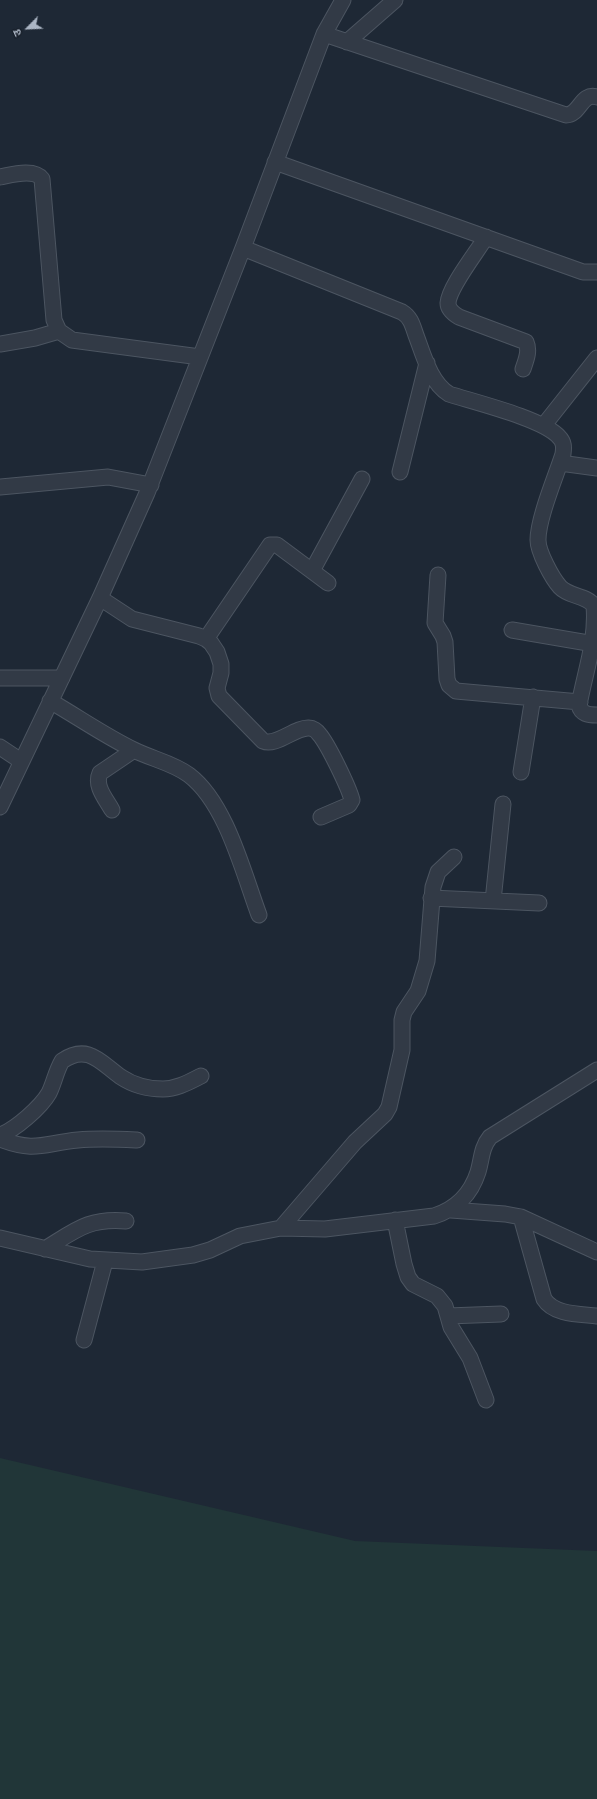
<!DOCTYPE html>
<meta charset="utf-8">
<style>
body{margin:0}
#map{position:relative;width:597px;height:1799px;overflow:hidden;background:#1e2835;font-family:Cabin,"Noto Sans Devanagari",sans-serif}
canvas{display:block}
.north{position:absolute;left:8px;top:8px;width:40px;height:40px;-webkit-text-stroke:3px #171f2a;paint-order:stroke;rotate:246deg;font-size:11px;font-weight:700;line-height:16px;text-align:center;color:#abb5c4}
.north::after{content:'';display:block;margin:auto;width:14px;height:18px;background:#abb5c4;clip-path:polygon(50% 0,100% 100%,50% 72%,0 100%)}
</style>
<div id="map">
<canvas width="597" height="1799"></canvas>
<div class="north">उ</div>
</div>
<script>
const ctx = document.querySelector('canvas').getContext('2d');
ctx.lineJoin = 'round';
function paint(path, color) { ctx.fillStyle = color; ctx.fill(path, 'evenodd'); }
function strokePath(path, color, width, dash) { ctx.strokeStyle = color; ctx.lineWidth = width; ctx.lineCap = dash ? 'butt' : 'round'; ctx.setLineDash(dash || []); ctx.stroke(path); }
paint(new Path2D(`
 M0,1458L355,1541L597,1551V1799H0Z`), '#213638');
const minor = new Path2D(`
 M324,34L566,115C580,115 581,92 597,97
 M347,42L395,0
 M275,162L583,272H597
 M0,177C11,175 34,168 42,179L54,320L59,331L72,340L200,357
 M486,237C477,252 449,287 448,303C448,310 454,314 459,317L526,342C530,351 526,360 523,369
 M243,248L402,312C412,318 413,328 417,338C424,357 431,383 449,394C474,402 544,419 559,437C564,442 564,447 563,454C556,476 538,518 538,540C538,552 552,578 560,587C569,597 587,595 594,606C597,640 585,672 579,705C581,714 588,715 597,715
 M0,344L35,338L59,331
 M544,425L597,358
 M560,463L597,468
 M400,472L427,363
 M0,487L108,477L151,485
 M312,571L362,479
 M438,575L435,623L443,636L445,642L447,679L449,685L456,691L580,702
 M100,598L132,619L199,636L206,639L211,643L217,652L221,664V673L217,688L219,696L263,741C276,747 295,727 309,728C313,728 317,731 319,734C328,744 349,788 352,800L349,805L321,817
 M512,630L594,644
 M206,639L270,545H277L328,583
 M0,678H62
 M50,701C78,717 105,736 134,750C152,759 173,763 189,775C226,803 243,872 259,915
 M0,747L21,761
 M521,772L533,697
 M0,807L100,598L147,493L243,248L324,34L343,0
 M112,810C106,799 94,786 100,773L134,750
 M431,898L539,903
 M493,901L503,804
 M0,1135C15,1130 41,1107 49,1093C54,1083 56,1071 62,1061C88,1043 101,1063 121,1077C133,1085 149,1089 163,1089C177,1089 189,1082 201,1076
 M0,1139C36,1153 44,1143 78,1140C98,1138 117,1139 137,1140
 M451,1210L505,1214L521,1217L597,1252
 M521,1217L544,1299C554,1315 580,1314 597,1316
 M395,1220L404,1264L408,1277L413,1284L437,1296L445,1306L451,1327L470,1358L486,1400
 M281,1228L355,1142L385,1114L389,1107L402,1050V1020L404,1012L418,991L427,961L433,887L438,872L454,857
 M0,1238L90,1259L142,1262L193,1255L210,1250L240,1236L281,1228L325,1229L434,1216C456,1209 471,1194 478,1172C482,1159 481,1148 490,1137L597,1070
 M45,1249C76,1230 88,1218 126,1221
 M448,1316L501,1314
 M84,1340L105,1261`);
strokePath(minor, '#4c5561', 17);
strokePath(minor, '#323a46', 15);
</script>
